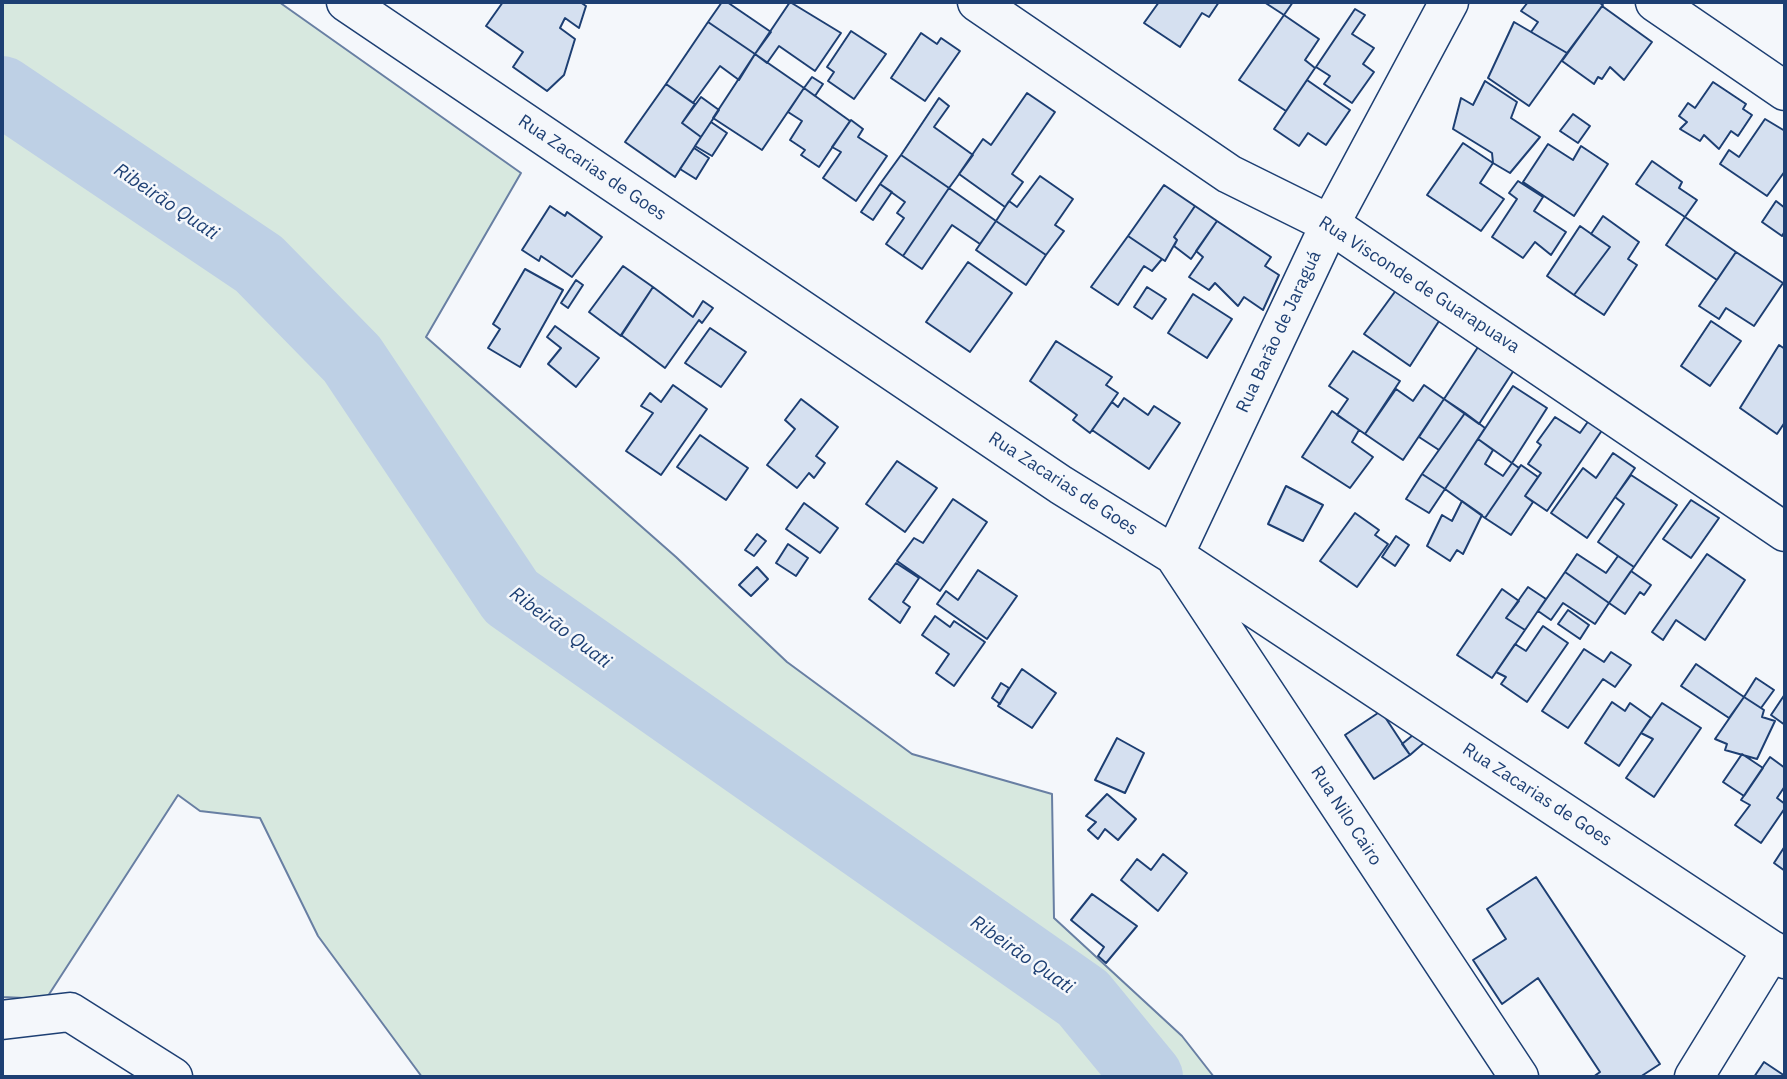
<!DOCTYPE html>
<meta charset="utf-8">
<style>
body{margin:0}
#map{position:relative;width:1787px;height:1079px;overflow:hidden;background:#f4f7fb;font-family:"IBM Plex Sans",sans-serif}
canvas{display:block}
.frame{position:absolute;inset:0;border:4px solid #1d3f73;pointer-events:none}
</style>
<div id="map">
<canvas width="1787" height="1079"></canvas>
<div class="frame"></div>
</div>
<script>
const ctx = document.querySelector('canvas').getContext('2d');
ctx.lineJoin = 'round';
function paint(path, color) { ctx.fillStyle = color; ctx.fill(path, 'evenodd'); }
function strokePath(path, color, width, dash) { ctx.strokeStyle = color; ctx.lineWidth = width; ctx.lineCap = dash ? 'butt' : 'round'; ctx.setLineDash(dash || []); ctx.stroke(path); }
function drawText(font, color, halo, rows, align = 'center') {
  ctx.font = font + ' "IBM Plex Sans",sans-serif'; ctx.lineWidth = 5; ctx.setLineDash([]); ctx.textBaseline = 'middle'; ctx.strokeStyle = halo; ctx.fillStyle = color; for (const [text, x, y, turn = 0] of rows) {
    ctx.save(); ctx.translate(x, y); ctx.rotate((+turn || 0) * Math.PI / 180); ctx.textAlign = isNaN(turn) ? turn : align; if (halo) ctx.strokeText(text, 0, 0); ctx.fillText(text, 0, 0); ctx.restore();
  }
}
const green = new Path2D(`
 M2,2H279L521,173L426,337L676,557L787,662L912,754L1052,794L1054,918L1182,1036L1214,1077H422L318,936L260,818L200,811L178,795L46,999L2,997Z`);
paint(green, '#d7e8df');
strokePath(green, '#687fa3', 2);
strokePath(new Path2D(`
 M2,91L259,264L352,359L511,597L1083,998L1148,1077`), '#bed0e5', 70);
const building = new Path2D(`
 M503,2H580L586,6L579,28L565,18L560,28L575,39L564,75L547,91L513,67L523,52L486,26Z
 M722,2H727L771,32L755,54L708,22Z
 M790,2L841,33L815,71L779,46L767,63L755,54Z
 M1159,2H1219L1209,17L1202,13L1180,47L1144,23Z
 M1264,2H1293L1284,15Z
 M1528,2H1598L1603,5L1567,53L1531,32L1538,22L1521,11Z
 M1602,6L1652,42L1624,80L1610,67L1602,79L1598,77L1594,84L1562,61Z
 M1355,9L1365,15L1352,34L1374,48L1363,64L1374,72L1352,103L1324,84L1330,76L1316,67Z
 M1284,15L1319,39L1305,60L1315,68L1286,111L1239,80Z
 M708,22L755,54L739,80L720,66L693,103L666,84Z
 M1514,22L1567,53L1529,106L1488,78Z
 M851,31L886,54L854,99L828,81L834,72L827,67Z
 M921,33L937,44L941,38L960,51L925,101L891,78Z
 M755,54L804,88L762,150L713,118Z
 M812,77L823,84L815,96L804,88Z
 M1307,80L1350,110L1326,145L1308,133L1299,146L1274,129Z
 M1485,81L1517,102L1511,118L1540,137L1510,173L1493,163L1492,153L1453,129L1461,98L1473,105Z
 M1713,82L1746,104L1743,109L1752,115L1738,136L1731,131L1719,149L1704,135L1700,141L1680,129L1687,122L1679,116L1688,103L1695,108Z
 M666,84L695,104L682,123L701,137L675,177L625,142Z
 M804,88L850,121L819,167L801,155L805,150L790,140L802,121L788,112Z
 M1027,93L1055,112L1012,174L1023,182L1005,207L959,174L983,139L991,145Z
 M701,97L719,110L701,137L682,123Z
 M939,98L949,106L934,127L973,155L949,188L901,155Z
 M1573,114L1590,126L1578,143L1560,131Z
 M1765,119L1785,131V171L1767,196L1720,164L1729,150L1739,157Z
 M851,120L863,129L858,137L887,156L856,201L823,178L841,152L832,147Z
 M711,122L727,133L712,156L695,146Z
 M1463,143L1493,163L1480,183L1504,199L1481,231L1427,195Z
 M1548,144L1573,160L1581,146L1608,164L1574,216L1523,182Z
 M694,148L709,158L696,179L680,169Z
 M901,155L949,188L903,256L886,244L904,218L897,213L905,202L880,184Z
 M1652,161L1682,182L1679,188L1697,200L1685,217L1636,184Z
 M1040,176L1073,199L1055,225L1064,231L1046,255L996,221L1009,201L1017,207Z
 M1518,181L1543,197L1534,211L1566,232L1551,255L1535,242L1523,258L1492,237L1517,199L1509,193Z
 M880,184L892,192L873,220L861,212Z
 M1164,185L1195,206L1174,237L1177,240L1165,261L1128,236Z
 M949,188L996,221L980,244L952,225L922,269L903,256Z
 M1776,201L1785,208V231L1782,236L1762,222Z
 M550,206L565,216L567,212L602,237L572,277L541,256L539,261L522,250Z
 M1195,206L1217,221L1191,259L1174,246L1177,240L1174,237Z
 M1603,216L1639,242L1628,259L1637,265L1604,315L1574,295L1610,247L1591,234Z
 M1685,217L1736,252L1717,280L1666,245Z
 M996,221L1046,255L1026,285L976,250Z
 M1217,221L1271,257L1265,266L1279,275L1263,310L1244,297L1238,306L1215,283L1209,290L1189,277L1203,257L1196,251Z
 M1580,226L1610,247L1574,295L1547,276Z
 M1128,236L1162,259L1152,271L1144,266L1118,305L1091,287Z
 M1736,252L1783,283L1754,326L1726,308L1719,319L1699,306Z
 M968,262L1012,293L970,352L926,322Z
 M623,266L653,287L621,336L589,312Z
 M525,269L563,290L520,367L488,348L500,329L493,324Z
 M1405,278L1441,318L1410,366L1364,334Z
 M576,280L583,285L568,308L561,303Z
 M653,287L693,317L703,301L713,308L702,323L699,320L665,368L621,335Z
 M1147,287L1166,299L1152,319L1134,307Z
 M1193,294L1232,319L1207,358L1168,333Z
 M1711,321L1741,341L1710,386L1681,366Z
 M555,326L599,358L576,387L548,364L561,348L547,337Z
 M710,328L746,352L721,387L685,363Z
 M1056,341L1112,377L1106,385L1118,393L1090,433L1073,420L1077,415L1030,381Z
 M1480,344L1516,367L1479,424L1444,399Z
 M1779,345L1785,349V422L1777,434L1740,408Z
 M1353,351L1400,381L1365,434L1337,415L1348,399L1329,386Z
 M673,385L707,409L661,475L626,451L653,413L641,406L650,393L661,402Z
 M1424,385L1444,399L1403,460L1365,434L1396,389L1413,401Z
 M1513,386L1547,408L1512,463L1478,439Z
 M1124,398L1148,415L1154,406L1180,423L1149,469L1092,430L1112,402L1118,407Z
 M801,399L838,427L816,456L825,463L814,478L809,473L797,488L767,465L795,429L785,420Z
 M1444,399L1465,413L1439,450L1419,437Z
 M1332,411L1359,430L1352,442L1373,457L1350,488L1302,457Z
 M1465,413L1485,428L1445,489L1422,474Z
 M1594,413L1607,423L1547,511L1525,496L1541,473L1528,464L1541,445L1537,442L1555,417L1580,433Z
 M700,435L748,468L726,500L677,467Z
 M1478,439L1493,450L1485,464L1503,476L1512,463L1519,468L1485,518L1445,489Z
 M1613,453L1635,468L1587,538L1551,513L1583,468L1596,478Z
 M897,461L937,488L905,532L866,504Z
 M1521,465L1538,477L1525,496L1533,502L1511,535L1485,518Z
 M1422,474L1445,489L1429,513L1406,499Z
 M1631,475L1677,505L1634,567L1598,542L1624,504L1615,497Z
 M1286,486L1323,505L1303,541L1268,524Z
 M953,499L987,522L940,591L897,561L914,538L923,543Z
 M1691,500L1719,518L1691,558L1663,539Z
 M1462,501L1482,515L1463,554L1457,550L1450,561L1427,546L1442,515L1452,521Z
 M804,503L838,528L820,553L786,529Z
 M1355,513L1379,530L1375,535L1388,544L1357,587L1320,561Z
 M757,534L766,541L754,556L745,550Z
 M1396,536L1409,545L1395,566L1382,557Z
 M788,544L808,558L796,576L776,563Z
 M1577,554L1606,573L1618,556L1634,567L1609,603L1565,572Z
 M1707,554L1745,580L1705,640L1676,620L1663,640L1652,632Z
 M896,563L919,578L903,602L910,607L900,623L869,599Z
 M757,567L768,579L751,596L739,585Z
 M978,570L1017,596L987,639L937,604L946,591L958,600Z
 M1631,571L1651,585L1644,595L1640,592L1625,614L1609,603Z
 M1565,572L1609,603L1595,624L1563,603L1551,620L1538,611Z
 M1528,587L1546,599L1525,630L1506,618Z
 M1502,589L1519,601L1506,618L1525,630L1492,678L1457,655Z
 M1568,610L1589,625L1580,639L1558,624Z
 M935,616L950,627L954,621L985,642L954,686L936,673L949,654L922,635Z
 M1543,626L1568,643L1527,702L1501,684L1506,677L1496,672L1515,644L1526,651Z
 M1584,649L1604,662L1611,652L1631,665L1615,687L1603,679L1568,728L1542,711Z
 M1696,664L1744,697L1729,718L1681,686Z
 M1022,669L1056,693L1032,728L998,706Z
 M1756,678L1774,690L1761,708L1744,697Z
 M1001,683L1009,688L1000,704L992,698Z
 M1785,694V725L1771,715Z
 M1744,697L1764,710L1762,717L1775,721L1757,759L1725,750L1727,744L1715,739Z
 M1612,702L1625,711L1630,703L1651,718L1619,766L1585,743Z
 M1662,703L1701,728L1654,797L1626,778L1653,739L1641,733Z
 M1381,711L1410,755L1374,779L1345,735Z
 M1418,731L1426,741L1410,755L1402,744Z
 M1117,738L1144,753L1125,793L1095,780Z
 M1742,754L1763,768L1744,796L1723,782Z
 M1770,757L1785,768V786L1777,798L1785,804V808L1761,843L1735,825L1750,805L1741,800Z
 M1107,794L1136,819L1118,840L1105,829L1098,839L1088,830L1096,822L1086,816Z
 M1785,846V871L1774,863Z
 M1163,854L1187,873L1158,911L1121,880L1137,859L1151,870Z
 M1536,877L1660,1064L1640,1077H1593L1600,1072L1538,978L1502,1004L1473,960L1506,939L1487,909Z
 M1092,894L1137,926L1106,963L1098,956L1104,947L1071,920Z
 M1764,1062L1785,1076V1077H1754Z`);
paint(building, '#d5e0f0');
strokePath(building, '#1d3f73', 2);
const minor = new Path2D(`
 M346,2L1061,485L1174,555L1785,959
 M977,2L1229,174L1330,224L1785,532
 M1449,2L1330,224L1174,555L1519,1077
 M1655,2L1785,91
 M2,1020L70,1012L173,1077
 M1694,1077L1772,950`);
strokePath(minor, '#1d3f73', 41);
strokePath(minor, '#f4f7fb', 38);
drawText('18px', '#1d3f73', '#f4f7fb', [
 ["Rua Zacarias de Goes",592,168,34],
 ["Rua Visconde de Guarapuava",1419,285,33],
 ["Rua Barão de Jaraguá",1279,332,-65],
 ["Rua Zacarias de Goes",1063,484,33],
 ["Rua Zacarias de Goes",1537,795,33],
 ["Rua Nilo Cairo",1346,816,57]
]);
drawText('italic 19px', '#1d3f73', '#f4f7fb', [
 ["Ribeirão Quati",166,202,34],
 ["Ribeirão Quati",560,628,37],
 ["Ribeirão Quati",1022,955,35]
]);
</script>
